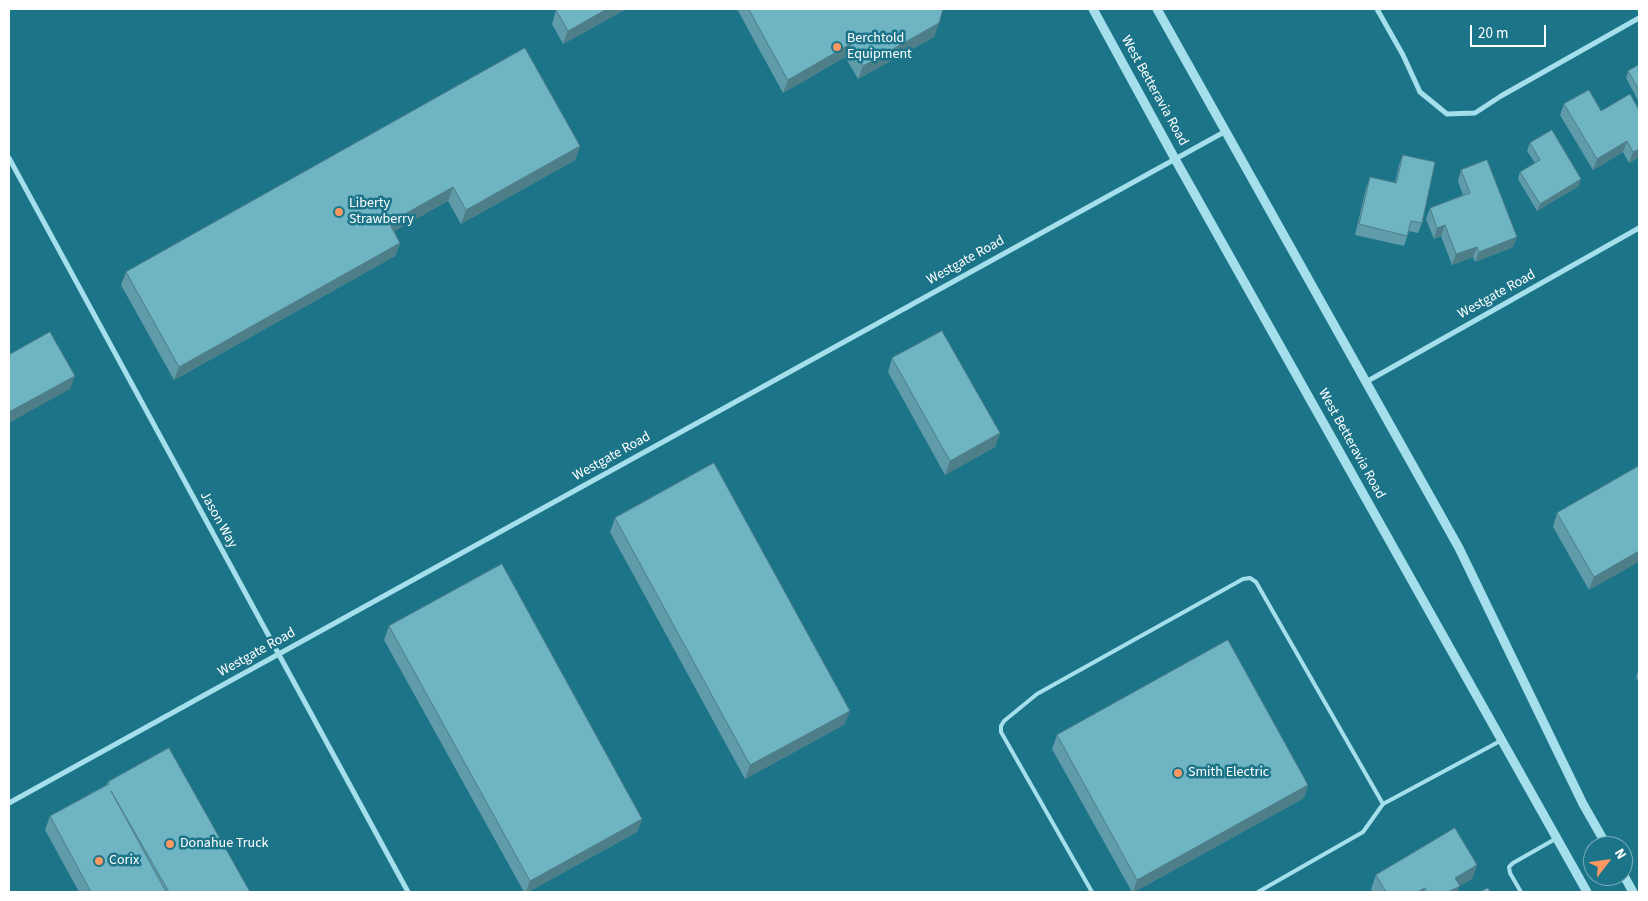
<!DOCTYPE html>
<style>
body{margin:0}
#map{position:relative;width:1648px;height:901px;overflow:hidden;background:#1c7489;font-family:"Source Sans 3",sans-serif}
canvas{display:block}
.frame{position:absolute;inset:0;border:10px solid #fff;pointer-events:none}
.north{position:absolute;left:1583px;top:836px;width:50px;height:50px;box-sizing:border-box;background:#1c7489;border:1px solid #77acb8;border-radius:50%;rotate:60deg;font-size:14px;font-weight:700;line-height:20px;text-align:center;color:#fff}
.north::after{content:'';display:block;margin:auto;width:18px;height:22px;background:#fd9863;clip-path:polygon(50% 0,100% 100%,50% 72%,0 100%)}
.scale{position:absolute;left:1470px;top:25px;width:76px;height:22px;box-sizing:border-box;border:2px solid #fff;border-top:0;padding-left:6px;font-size:15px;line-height:18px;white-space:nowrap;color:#fff;-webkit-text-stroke:4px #1c7489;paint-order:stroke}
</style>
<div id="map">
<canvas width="1648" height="901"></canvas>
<div class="frame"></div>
<div class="north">N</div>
<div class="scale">20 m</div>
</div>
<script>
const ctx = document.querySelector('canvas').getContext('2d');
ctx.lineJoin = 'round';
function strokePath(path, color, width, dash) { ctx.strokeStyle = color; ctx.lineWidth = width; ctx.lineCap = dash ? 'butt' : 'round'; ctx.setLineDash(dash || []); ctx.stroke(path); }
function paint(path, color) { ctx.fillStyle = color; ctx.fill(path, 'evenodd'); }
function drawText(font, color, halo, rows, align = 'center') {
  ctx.font = font + ' "Source Sans 3",sans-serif'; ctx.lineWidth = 5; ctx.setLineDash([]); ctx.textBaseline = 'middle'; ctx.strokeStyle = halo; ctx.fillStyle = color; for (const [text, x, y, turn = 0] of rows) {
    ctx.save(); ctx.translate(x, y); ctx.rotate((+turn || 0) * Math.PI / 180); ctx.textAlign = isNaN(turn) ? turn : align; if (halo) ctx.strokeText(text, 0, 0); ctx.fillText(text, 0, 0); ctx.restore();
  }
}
strokePath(new Path2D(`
 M1092,892L1001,732V726L1004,721L1037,694L1243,579L1250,578L1256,582L1383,804
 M1258,892L1363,832L1383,804L1502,740
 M1521,892L1510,873L1509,867L1513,863L1557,838`), '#a6dfec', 4);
strokePath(new Path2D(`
 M1377,9L1403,55L1420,92L1447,114L1475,113L1501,96L1639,18
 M9,158L408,892
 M1366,382L1639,228
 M9,803L1226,131`), '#a6dfec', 5);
strokePath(new Path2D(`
 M1093,9L1175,159L1587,892
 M1157,9L1459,548L1583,804L1607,846
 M1623,874L1633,892`), '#a6dfec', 9);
paint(new Path2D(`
 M559,9H626L563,44L552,24L556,10Z
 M737,9H943L934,37L858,79L845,57L783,93Z
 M1639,65V102L1626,78L1628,71Z
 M1564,104L1601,111L1639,110V157L1629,163L1623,152L1593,170L1560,115Z
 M1530,143L1579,186L1537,211L1518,179L1520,172L1535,163L1527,151Z
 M580,146L575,160L461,224L448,201L394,231L400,243L395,256L174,380L121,285L126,272Z
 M1403,155L1422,223L1418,233L1409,231L1404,246L1355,235L1366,188L1370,177L1395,183L1399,165Z
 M1461,170L1513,247L1475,262L1473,257L1452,265L1441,236L1434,239L1426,219L1430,208L1463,195L1458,181Z
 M892,358L1000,433L995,447L945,475L888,372Z
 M1639,466L1589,590L1553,527L1557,513Z
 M615,518L845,724L745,779L610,532Z
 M389,626L642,819L637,832L528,892H524L384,640Z
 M1639,668V683L1636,677Z
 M1057,735L1308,785L1304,798L1134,892H1132L1052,749Z
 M108,782L250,892H79L45,830L50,816L106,785Z
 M1477,865L1472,879L1459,886L1457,892H1373L1371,889L1376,875Z`), '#5f9ba8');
paint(new Path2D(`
 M607,9H626L563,44L568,31Z
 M939,23L934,37L858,79L863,66Z
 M850,44L845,57L783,93L788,80Z
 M1627,141L1623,152L1593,170L1597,159Z
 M580,146L575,160L461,224L466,210Z
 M1639,149V157L1629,163L1633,152Z
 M1581,179L1579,186L1537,211L1540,204Z
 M453,187L448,201L384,237L389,223Z
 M1445,225L1441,236L1434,239L1437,228Z
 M1517,237L1513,247L1475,262L1479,252Z
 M400,243L395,256L174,380L179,367Z
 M1477,247L1473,257L1452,265L1456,254Z
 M75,376L70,389L9,423V412Z
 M1000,433L995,447L945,475L950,461Z
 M1639,551V562L1589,590L1594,577Z
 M850,711L845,724L745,779L750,765Z
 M1308,785L1304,798L1134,892H1133L1137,880Z
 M642,819L637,832L528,892H526L530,881Z
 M1477,865L1472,879L1459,886L1457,892H1448L1455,878Z
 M1425,888L1423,892H1417Z`), '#4e7e88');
const building = new Path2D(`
 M559,9H607L568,31L556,10Z
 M749,9H943L939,23L863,66L850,44L788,80Z
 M525,48L580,146L466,210L453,187L389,223L400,243L179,367L126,272Z
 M1639,65V90L1628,71Z
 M1589,90L1601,111L1630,94L1639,110V149L1633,152L1627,141L1597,159L1564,104Z
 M1552,130L1581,179L1540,204L1520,172L1540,160L1530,143Z
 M1403,155L1435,162L1422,223L1411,221L1407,236L1359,224L1370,177L1396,183Z
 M1487,160L1517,237L1479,252L1477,247L1456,254L1445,225L1437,228L1430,208L1470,193L1461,170Z
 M942,331L1000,433L950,461L892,358Z
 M50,332L75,376L9,412V355Z
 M714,463L850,711L750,765L615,518Z
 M1639,466V551L1594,577L1557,513Z
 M502,564L642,819L530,881L389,626Z
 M1228,640L1308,785L1137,880L1057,735Z
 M169,748L250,892H169L111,791L166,892H91L50,816L109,784L108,782Z
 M1455,828L1477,865L1455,878L1460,886L1448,892H1427L1425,888L1417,892H1386L1376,875Z
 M1488,888L1490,892H1480Z`);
paint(building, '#6fb4c3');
strokePath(building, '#4e7e88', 1);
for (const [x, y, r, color] of [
 [837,47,5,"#fd9863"],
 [339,212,5,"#fd9863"],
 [1178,773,5,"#fd9863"],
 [170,844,5,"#fd9863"],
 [99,861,5,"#fd9863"]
]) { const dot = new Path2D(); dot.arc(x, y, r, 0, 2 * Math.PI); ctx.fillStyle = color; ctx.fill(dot); strokePath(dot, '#1c7489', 2); }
drawText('14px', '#fff', '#1c7489', [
 ["Berchtold",847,39],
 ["Equipment",847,55],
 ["Liberty",349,204],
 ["Strawberry",349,220],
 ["Smith Electric",1188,773],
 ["Donahue Truck",180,844],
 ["Corix",109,861]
], 'left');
drawText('14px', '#fff', '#1c7489', [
 ["West Betteravia Road",1154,91,61],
 ["Westgate Road",966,261,-29],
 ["Westgate Road",1497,295,-29],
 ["West Betteravia Road",1351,444,61],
 ["Westgate Road",612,457,-29],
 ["Jason Way",218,520,61],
 ["Westgate Road",257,653,-29]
]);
</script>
